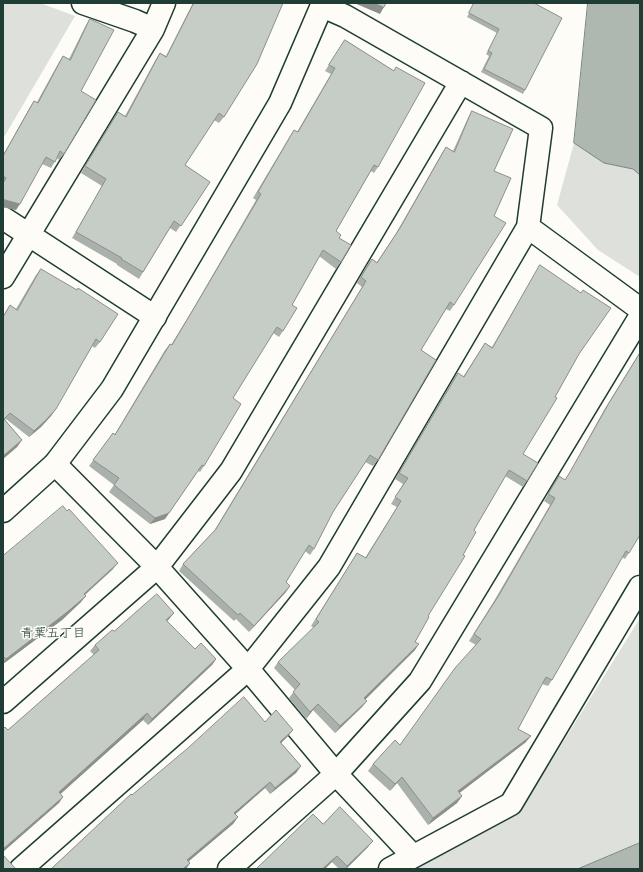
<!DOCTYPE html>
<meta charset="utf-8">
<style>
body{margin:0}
#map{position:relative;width:643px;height:872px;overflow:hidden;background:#fdfcf7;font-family:Delius,sans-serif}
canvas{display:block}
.frame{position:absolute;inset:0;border:4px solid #1f3d34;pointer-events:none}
</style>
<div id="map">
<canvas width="643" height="872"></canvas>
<div class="frame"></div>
</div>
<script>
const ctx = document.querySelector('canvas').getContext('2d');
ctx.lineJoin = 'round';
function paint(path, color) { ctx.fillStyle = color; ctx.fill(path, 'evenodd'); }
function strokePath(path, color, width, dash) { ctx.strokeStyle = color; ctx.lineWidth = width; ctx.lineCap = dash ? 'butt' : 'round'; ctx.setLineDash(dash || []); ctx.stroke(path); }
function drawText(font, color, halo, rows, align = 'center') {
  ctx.font = font + ' Delius,"Klee One",sans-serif'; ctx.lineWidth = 3; ctx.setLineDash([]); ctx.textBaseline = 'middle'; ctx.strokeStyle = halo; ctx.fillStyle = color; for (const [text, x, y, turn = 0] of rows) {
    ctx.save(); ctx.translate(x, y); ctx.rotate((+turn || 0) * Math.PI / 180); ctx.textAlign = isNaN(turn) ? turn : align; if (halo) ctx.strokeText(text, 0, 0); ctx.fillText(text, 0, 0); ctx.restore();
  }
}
paint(new Path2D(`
 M3,3H40L75,16L3,139Z
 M574,143L604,163L633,169L640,175V277L598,250L557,205Z
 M640,618V843L578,869H417L524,805Z`), '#dde0db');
const water = new Path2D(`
 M588,3H640V175L633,169L604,163L574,143Z
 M640,843V869H578Z`);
paint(water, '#aeb8b1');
strokePath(water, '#75877f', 1);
const street = new Path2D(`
 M83,3L135,21L153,29
 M3,218L155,317
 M528,227L640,309
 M3,277L153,29L164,3
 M55,464L157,567L248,669L336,774L413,856
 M3,702L157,567L231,471L461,82
 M21,869L248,669L329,567L528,227L541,128L345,16L322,6
 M229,869L336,774L420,681L640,317
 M390,869L511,804L640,587`);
const secondary = new Path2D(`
 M3,511L55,464L112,389L280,103L323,3`);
strokePath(street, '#1f3d34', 25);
strokePath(secondary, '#1f3d34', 25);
strokePath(street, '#fdfcf7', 22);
strokePath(secondary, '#fdfcf7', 22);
paint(new Path2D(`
 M193,3H283L224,117L219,123L214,120L185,165L210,182L176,232L170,228L139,279L117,265V264L72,238L102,186L81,173L118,112L125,116L156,59L160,53L166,56Z
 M474,3H534L525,90L523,94L481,72L489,56L486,54L497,33L467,17Z
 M90,19L81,91L64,154L59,160L57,158L51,168L42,164L16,210L3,207V155L30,107L34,101L37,102L59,62L63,56L69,59L86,25Z
 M345,40L394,71L396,67L378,167L374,173L371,171L336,231L339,238L341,262L336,269L319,256L292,305L283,331L279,337L273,333L233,398L204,466L200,472L198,471L165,519L150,524L109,492L114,485L89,466L113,433L115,434L165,350L170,344L171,345L193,309L256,200L253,198L290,136L294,130L297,132L331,74L325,71Z
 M472,111L494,171L454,305L450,311L446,309L421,350L378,460L373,466L365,462L333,512L314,549L310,555L305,551L286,582V592L249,632L236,619L234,621L179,571L183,564L214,531L362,287L357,283L367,265L372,259L377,262L395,235L442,153L446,147L453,151L468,118Z
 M540,265L579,354L555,397L523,454L527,481L523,487L505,476L474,530L428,616L415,642V650L365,699L367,701L362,707L335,733L313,710L306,719L289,698L295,690L274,668L278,662L314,628L311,626L357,553L365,558L397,507L391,504L403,484L395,479L453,380L458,373L463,377L485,343L492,347L536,272Z
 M41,269L100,342L95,348L92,346L51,416L41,427L29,437L6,419L5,420L22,440L17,447L3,459V316L10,305L16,309L36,275Z
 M640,352V525L629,553L625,559L622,557L552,680L548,686L542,684L518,729L526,742L459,793L462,796L457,803L428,825L397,783L390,791L368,771L373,764L400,745L476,645L469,641L494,601L550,505L544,501L559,476L565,480L566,479L604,410Z
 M3,556L113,569L85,595L81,602L62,620L3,664Z
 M174,613L169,619L167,621L195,649L216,659L212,665L148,725L143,720L60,794L59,803L8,730L94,655L90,651L95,645L114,631Z
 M265,722L293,730L288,736L281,743L301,766L296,773L270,794L265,788L235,814L238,817L233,824L189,861L190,863L186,869H51L132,795Z
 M323,824L368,847L346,869H339L332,862Z`), '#aab0ab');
paint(new Path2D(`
 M354,3H374L384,7L380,14Z
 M5,200L20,204L16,210L3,207V203Z
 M56,409L51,416L41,427L29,437L34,431Z
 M22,440L17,447L3,459V456Z
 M169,513L165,519L150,524L155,518Z
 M118,563L113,569L79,600L84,594Z
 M290,586L286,592L249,632L254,626Z
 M86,596L81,602L62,620L3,664V663L6,659Z
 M174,613L169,619L161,626L166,620Z
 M419,644L415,650L360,705L364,698Z
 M216,659L212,665L148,725L152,719Z
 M367,701L362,707L335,733L340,726Z
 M318,704L313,710L306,719L310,712Z
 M147,713L143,720L55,799L59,792Z
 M293,730L288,736L276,748L280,742Z
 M531,736L526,742L453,798L458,791Z
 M301,766L296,773L270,794L275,788Z
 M402,777L397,783L390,791L395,784Z
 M270,782L265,788L230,819L234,813Z
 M462,796L457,803L428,825L433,818Z
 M63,797L59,803L3,852V849Z
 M238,817L233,824L183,866L187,860Z
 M373,841L368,847L346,869H345L347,866Z
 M337,856L332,862L325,869H322Z
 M190,863L186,869H183Z`), '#8b908b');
const building = new Path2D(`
 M194,3H283L257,64L224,117L219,113L185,165L210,182L181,226L174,221L143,272L121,259L122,258L76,232L106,179L85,166L118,112L126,117L160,53L166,57Z
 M374,3H386L384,7Z
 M474,3H534L562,18L525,90L484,69L492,53L488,51L499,29L469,13Z
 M90,19L114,30L81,91L96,100L64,154L60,151L55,162L46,157L20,204L5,200L3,199V183L6,178L3,176V156L34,101L38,103L63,56L70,60Z
 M345,40L394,71L396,67L425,83L378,167L374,165L336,231L341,235L339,238L351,245L341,262L323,250L292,305L297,308L283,331L277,327L233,398L241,404L204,466L202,465L169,513L155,518L114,485L119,478L93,460L113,433L115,435L170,344L172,345L197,303L261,194L258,192L294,130L298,132L335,68L329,65Z
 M472,111L513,129L494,171L511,178L494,216L506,223L454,305L450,302L421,350L436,360L378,460L370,455L333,512L314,549L309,545L286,582L290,586L254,626L240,613L238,615L183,564L216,529L366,281L361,277L372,259L377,263L400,228L446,147L454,152Z
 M540,265L581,293L583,290L611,308L579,354L555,397L557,398L523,454L538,463L527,481L509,470L474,530L476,532L463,555L465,556L428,616L429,617L415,642L419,644L364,698L367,701L340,726L318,704L310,712L293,692L300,684L278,662L319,622L316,619L357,553L366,558L401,501L395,497L408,478L399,473L458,373L464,377L485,343L492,348Z
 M41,269L77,290L78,288L118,314L100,342L96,339L56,409L46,420L34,431L10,413L4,419L22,440L3,456V317L10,305L17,310Z
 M640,353V535L629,553L626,551L552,680L546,677L518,729L531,736L458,791L462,796L433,818L402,777L395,784L373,764L395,740L400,745L455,668L481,639L474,634L499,595L555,498L548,494L559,476L565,480L570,472L609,403Z
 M63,506L67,511L69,509L118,563L84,594L86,596L66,613L6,659L3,656V556Z
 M157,594L174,613L166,620L195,649L201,643L216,659L152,719L147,713L59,792L63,797L3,849V729L5,727L8,730L99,650L95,645L112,630L114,631Z
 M244,697L265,722L276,710L293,730L280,742L301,766L275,788L270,782L234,813L238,817L187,860L190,863L183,869H51L131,794L132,795L188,748Z
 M340,807L373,841L347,866L337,856L322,869H256L313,814L323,824Z
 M3,855L16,869H3Z`);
paint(building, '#c6cdc7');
strokePath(building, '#8b908b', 1);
drawText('13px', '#1f3d34', '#fdfcf7', [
 ["青葉五丁目",53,633]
]);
</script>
